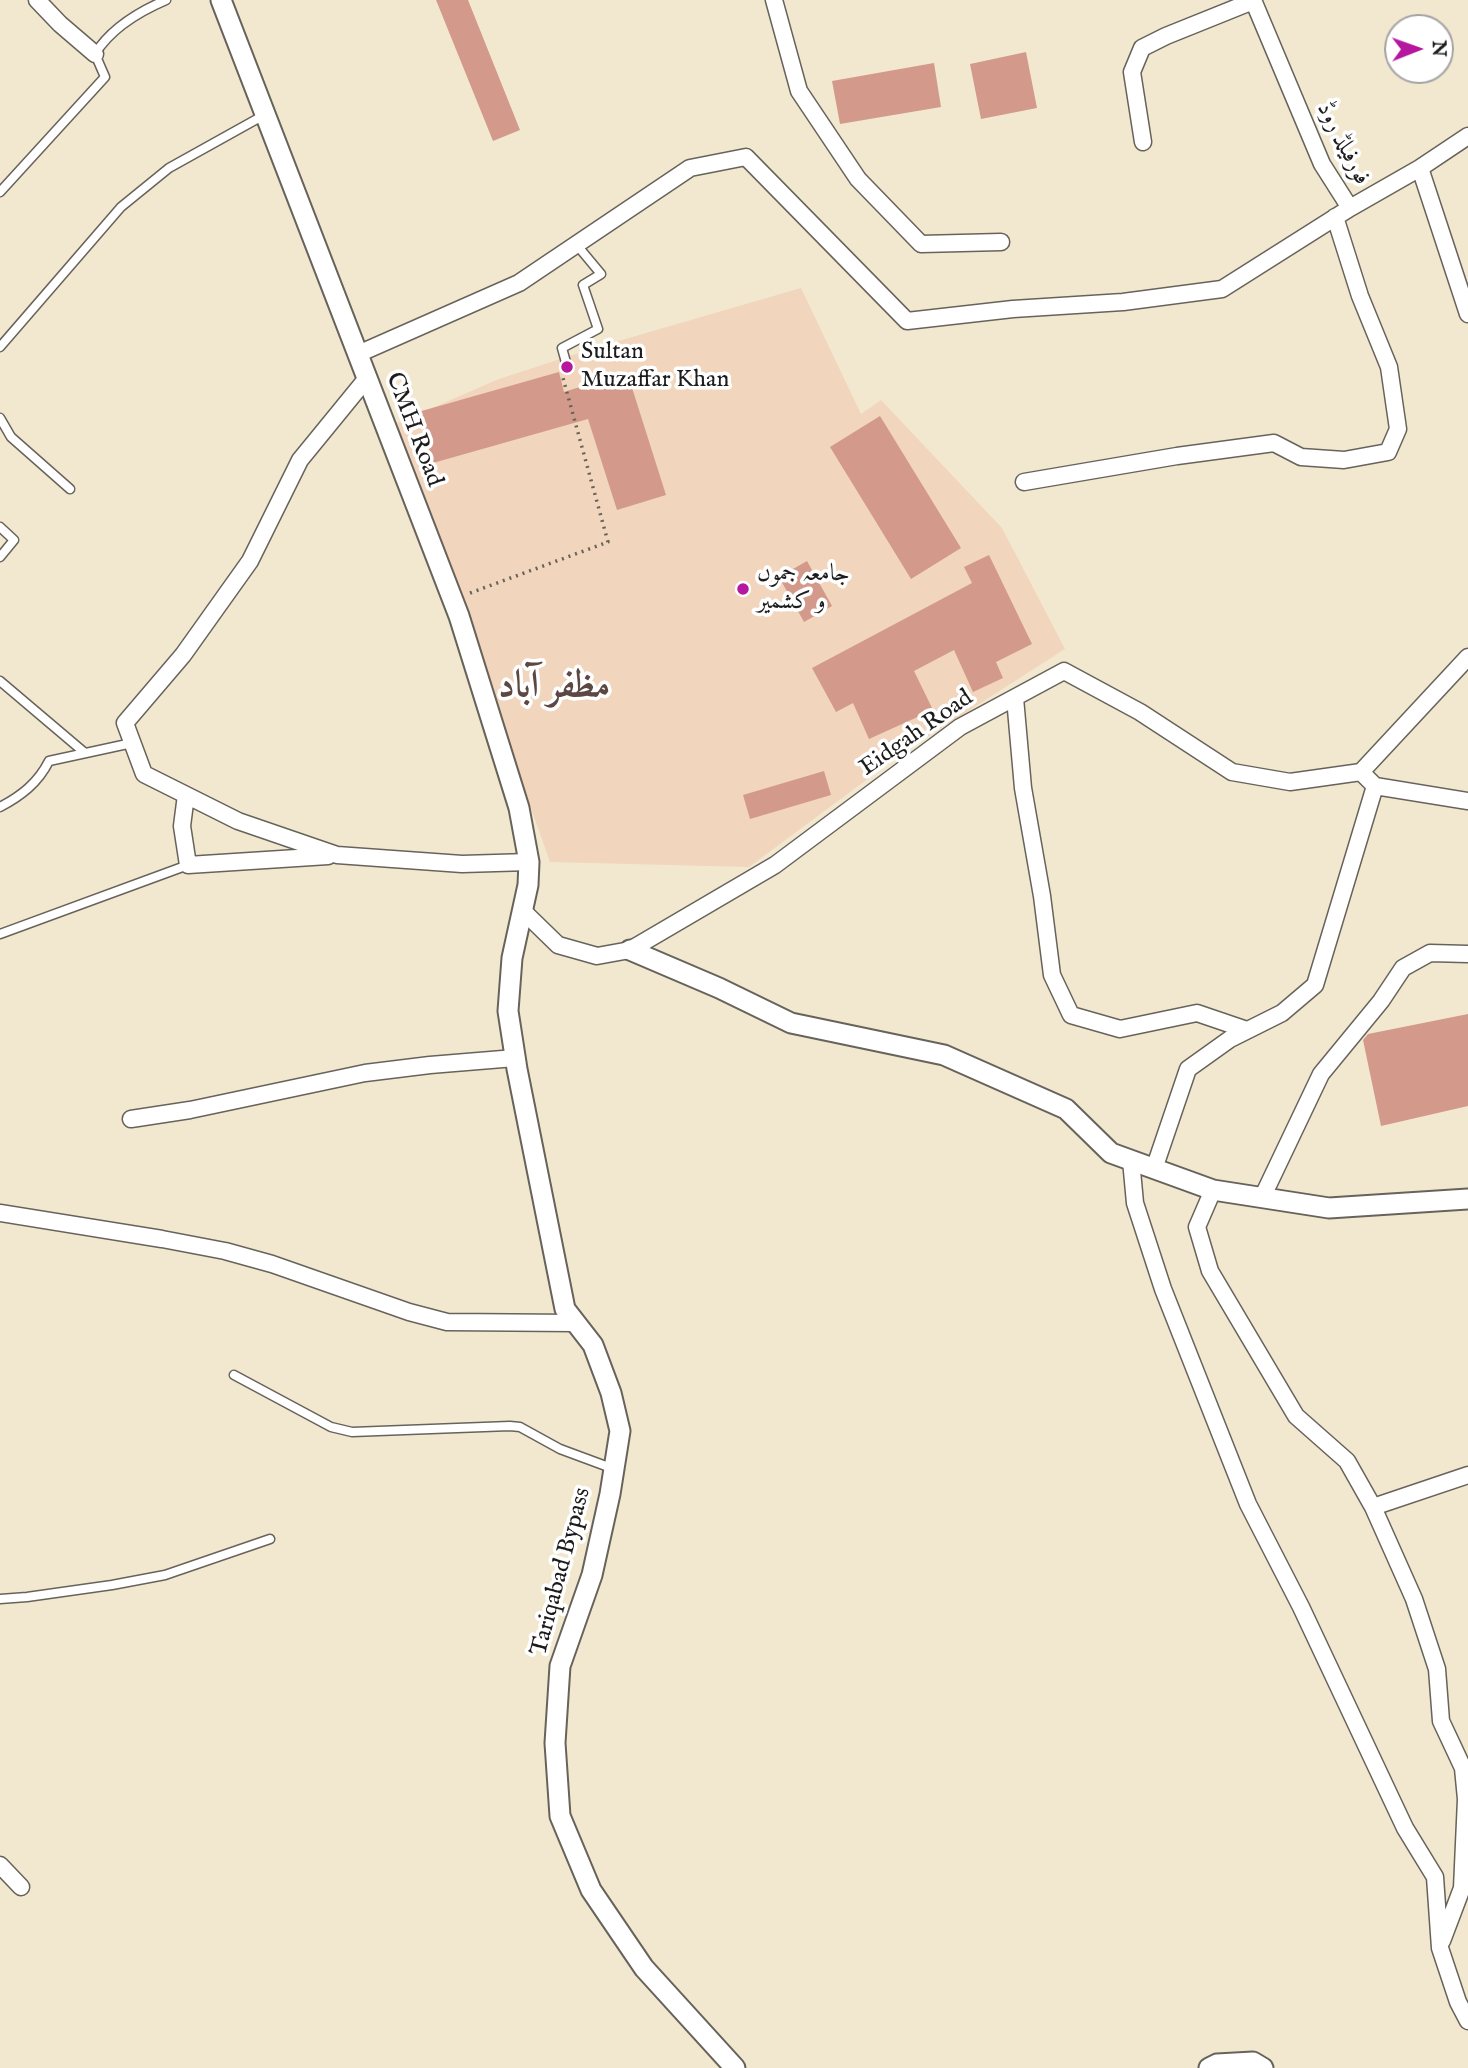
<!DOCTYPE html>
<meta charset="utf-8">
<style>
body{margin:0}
#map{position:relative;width:1468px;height:2068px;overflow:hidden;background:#f2e8d0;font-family:"IM FELL English",serif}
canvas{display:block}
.north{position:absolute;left:1384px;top:14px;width:70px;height:70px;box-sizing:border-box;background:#fff;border:2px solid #a4a4a4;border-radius:50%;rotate:89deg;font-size:19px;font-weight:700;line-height:28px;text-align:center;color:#1c1c1c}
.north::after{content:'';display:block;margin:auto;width:24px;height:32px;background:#b5179e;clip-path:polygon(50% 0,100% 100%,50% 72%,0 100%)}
</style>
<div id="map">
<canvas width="1468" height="2068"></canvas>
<div class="north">N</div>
</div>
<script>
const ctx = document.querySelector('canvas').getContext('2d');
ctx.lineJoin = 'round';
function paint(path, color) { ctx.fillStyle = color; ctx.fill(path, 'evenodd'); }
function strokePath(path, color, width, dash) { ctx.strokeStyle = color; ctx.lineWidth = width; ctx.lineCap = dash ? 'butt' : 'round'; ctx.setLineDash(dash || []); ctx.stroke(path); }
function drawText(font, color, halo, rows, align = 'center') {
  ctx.font = font + ' "IM FELL English",Amiri,serif'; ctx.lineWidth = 7; ctx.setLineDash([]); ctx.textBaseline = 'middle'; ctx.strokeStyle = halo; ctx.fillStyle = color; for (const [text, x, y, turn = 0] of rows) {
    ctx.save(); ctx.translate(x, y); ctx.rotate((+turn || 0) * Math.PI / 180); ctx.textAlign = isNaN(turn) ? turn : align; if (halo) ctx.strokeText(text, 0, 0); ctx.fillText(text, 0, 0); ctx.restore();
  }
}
paint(new Path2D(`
 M801,288L861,414L881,400L1002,528L1065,649L904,752L749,867L550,862L395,424L499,379L591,349Z`), '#f1d5bd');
paint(new Path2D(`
 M436,0H468L520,130L493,141Z
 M1026,52L1037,108L981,119L970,64Z
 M934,63L941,107L840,124L832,81Z
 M559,372L564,392L627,372L666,495L617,510L588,419L433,463L418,412Z
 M880,416L961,548L911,579L830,447Z
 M989,555L1032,644L996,662L1003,678L973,692L954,650L914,671L933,710L869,739L853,703L836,712L812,668L972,583L964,567Z
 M807,561L832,606L804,622L779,577Z
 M824,771L831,795L750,819L743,795Z
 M1468,1014V1106L1381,1126L1363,1040L1368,1034Z`), '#d39a8b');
const service = new Path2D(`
 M0,192L105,77L95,54C111,28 138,12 166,0
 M0,347L121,207L169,168L266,114
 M567,366L562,348L598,329L583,285L601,274L576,244
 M0,418L11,437L70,489
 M0,527L14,540L0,557
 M0,681L85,753
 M0,807C21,796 38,783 49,761L132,743
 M0,934L188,865
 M234,1375L331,1427L352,1432L510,1426L520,1427L560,1449L614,1469
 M0,1599L27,1597L112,1585L165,1575L270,1539`);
const minor = new Path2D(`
 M37,0L60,24L95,54
 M774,0L799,91L858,179L921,244L1001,242
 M1253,0L1322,164L1350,208L1420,168L1468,314
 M1143,142L1132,72L1142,48L1166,36L1253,1
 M1420,168L1468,136
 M358,354L519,283L690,168L746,157L907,321L1013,309L1123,302L1222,289L1350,208
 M367,378L300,460L250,561L183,655L125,723L144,774L238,821L337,855L462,864L529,862
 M1024,482L1177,456L1274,443L1301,457L1344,460L1388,452L1398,429L1389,367L1360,296L1335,217
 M1015,698L1023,788L1042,896L1052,975L1071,1015L1120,1029L1197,1013L1247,1030
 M1361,772L1468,657
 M1375,786L1468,801
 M186,795L182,826L188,865L328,856
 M522,910L558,945L597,956L630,950L775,865L960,727L1064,671L1140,712L1232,772L1290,782L1361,772
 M131,1119L190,1110L365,1073L430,1065L515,1058
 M1131,1160L1135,1203L1163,1289L1248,1504L1301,1607L1405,1828L1435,1877L1440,1948L1458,2002L1468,2021
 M1154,1169L1188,1069L1230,1039L1282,1013L1315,985L1375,786L1361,772
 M1213,1190L1197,1227L1210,1271L1296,1416L1347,1461L1373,1507L1414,1599L1437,1669L1441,1721L1463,1768L1466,1799L1462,1888L1442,1941
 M1262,1198L1321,1074L1381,1001L1403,968L1430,953L1468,954
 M0,1213L162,1239L225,1251L272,1264L409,1312L447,1322L575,1323
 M1373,1507L1468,1475
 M0,1865L21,1887`);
const tertiary = new Path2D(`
 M221,0L459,616L519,808L529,862L528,885L512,958L508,1011L517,1069L565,1309L593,1345L611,1393L620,1431L610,1494L592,1575L560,1666L555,1743L560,1816L591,1890L644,1968L735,2068
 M630,950L719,988L791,1023L944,1055L1066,1109L1111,1153L1213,1190L1329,1208L1468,1199
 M1209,2068L1217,2064L1253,2062L1263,2068`);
strokePath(service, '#67635b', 11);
strokePath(minor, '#67635b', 19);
strokePath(tertiary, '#67635b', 23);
strokePath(new Path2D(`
 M470,593L608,542L563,378`), '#67635b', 3.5, [2, 5]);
strokePath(service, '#fff', 8);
strokePath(minor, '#fff', 16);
strokePath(tertiary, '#fff', 19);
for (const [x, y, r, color] of [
 [567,367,7,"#b5179e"],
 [743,589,7,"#b5179e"]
]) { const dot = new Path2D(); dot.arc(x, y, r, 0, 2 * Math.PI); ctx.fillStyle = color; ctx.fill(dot); strokePath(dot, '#fff', 2.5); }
drawText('24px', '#1c1c1c', '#fff', [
 ["فورفیلڈ روڈ",1342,144,63],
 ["CMH Road",413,430,69],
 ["Eidgah Road",917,734,-35],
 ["Tariqabad Bypass",562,1572,-75]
]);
drawText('24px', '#1c1c1c', '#fff', [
 ["Sultan",581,353],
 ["Muzaffar Khan",581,381],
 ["جامعہ جموں",757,575],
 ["و کشمیر",757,603]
], 'left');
drawText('bold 38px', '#5c4843', '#fff', [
 ["مظفر آباد",554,688]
]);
</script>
